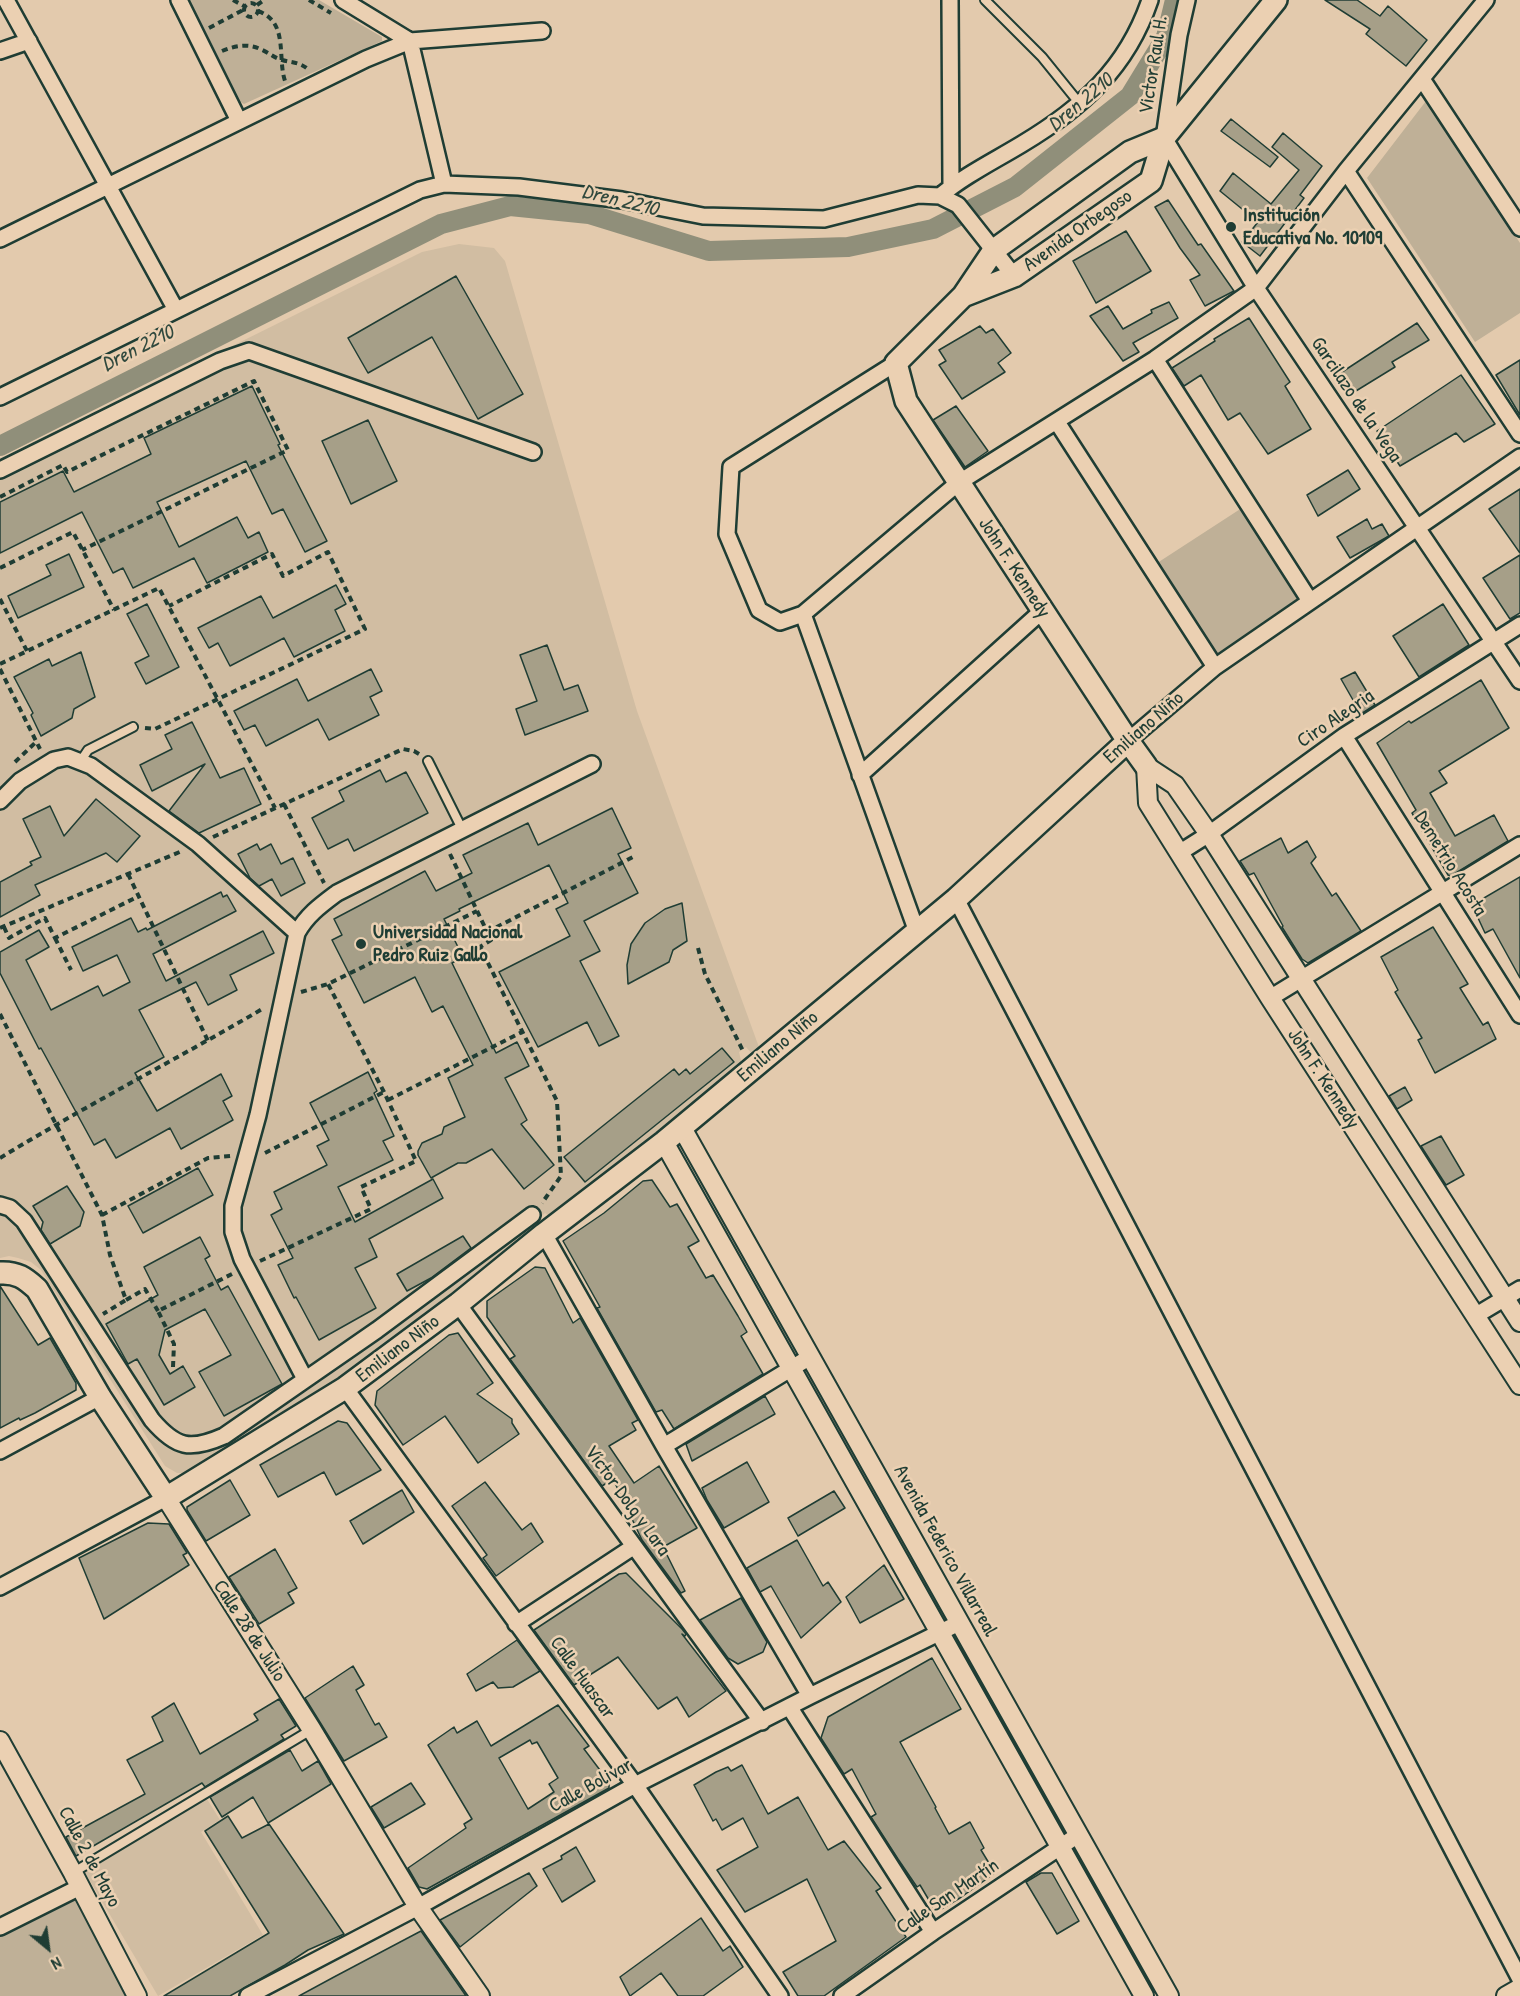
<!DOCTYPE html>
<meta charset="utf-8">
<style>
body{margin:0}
#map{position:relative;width:1520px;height:1996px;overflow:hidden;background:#e3caad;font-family:"Patrick Hand",sans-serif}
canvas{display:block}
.north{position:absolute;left:18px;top:1918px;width:60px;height:60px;-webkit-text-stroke:4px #ebd0b2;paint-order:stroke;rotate:151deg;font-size:16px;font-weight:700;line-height:24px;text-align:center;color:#1f3d34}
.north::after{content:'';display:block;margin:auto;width:21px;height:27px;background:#1f3d34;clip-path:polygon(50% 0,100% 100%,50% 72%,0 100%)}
</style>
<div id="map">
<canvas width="1520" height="1996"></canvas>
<div class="north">N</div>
</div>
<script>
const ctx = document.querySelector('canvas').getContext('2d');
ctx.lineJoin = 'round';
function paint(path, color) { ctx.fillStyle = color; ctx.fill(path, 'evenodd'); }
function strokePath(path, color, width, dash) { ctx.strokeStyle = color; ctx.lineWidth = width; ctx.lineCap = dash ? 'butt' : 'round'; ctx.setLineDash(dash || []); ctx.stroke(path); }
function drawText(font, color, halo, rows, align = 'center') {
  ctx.font = font + ' "Patrick Hand",sans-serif'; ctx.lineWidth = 5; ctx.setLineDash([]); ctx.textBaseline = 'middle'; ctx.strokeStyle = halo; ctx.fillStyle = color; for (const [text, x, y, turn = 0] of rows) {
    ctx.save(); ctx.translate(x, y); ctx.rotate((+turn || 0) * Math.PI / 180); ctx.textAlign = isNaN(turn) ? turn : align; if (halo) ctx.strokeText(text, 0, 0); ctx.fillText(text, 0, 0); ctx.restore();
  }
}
paint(new Path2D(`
 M459,244L494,248L505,261L637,711L760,1050L754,1056L746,1047L739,1052L742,1065L552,1218L545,1213L525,1231L528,1235L345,1389L184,1473H177L165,1466L41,1270L31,1262L18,1258L9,1256L0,1258V461L422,252Z
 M207,1799L220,1820L201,1832L263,1935L158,1996L84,1871Z`), '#d1bda2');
paint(new Path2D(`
 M188,0H319L382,37V41L244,104L237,100Z
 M1426,101L1520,243V313L1475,342L1367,178Z
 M1248,504L1310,601L1215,667L1151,567Z
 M80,1887L137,1996H0V1927Z`), '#bfb097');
strokePath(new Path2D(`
 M0,446L441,224L510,206L589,214L709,251L848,247L933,229L1015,187L1130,96L1166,37L1175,0`), '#908f7a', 20);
const building = new Path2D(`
 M1325,0H1357L1380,16L1388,6L1427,40L1406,66L1366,34L1370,29Z
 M1231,119L1278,157L1270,167L1221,131Z
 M1283,133L1322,166L1300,195L1304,198L1260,256L1242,242L1258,222L1220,191L1233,173L1271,204L1299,170L1272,147Z
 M1168,200L1198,245L1201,244L1234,291L1205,306L1190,280L1200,275L1180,248L1155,207Z
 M1126,231L1151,271L1096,303L1073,261Z
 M456,276L523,394L478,419L432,337L368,373L348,338Z
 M1169,302L1178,318L1133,343L1139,352L1123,361L1090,316L1108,306L1123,329L1152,313L1151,310Z
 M1249,318L1290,382L1285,386L1311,429L1268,454L1240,413L1228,420L1201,375L1184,386L1172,368L1215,341L1214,339Z
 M1417,323L1429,340L1392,362L1395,367L1351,394L1339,374Z
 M980,326L986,333L993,329L1011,353L998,363L1005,372L962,399L939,365L946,361L939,350Z
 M1520,360V415L1496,375Z
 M1461,375L1495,424L1464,442L1456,433L1400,466L1377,431Z
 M252,386L280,444L278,445L327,541L305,552L283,509L272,514L246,461L157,502L179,547L237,517L248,538L259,532L268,552L207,583L194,558L133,588L123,568L113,573L82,512L0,553V502L63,471L74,492L151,454L144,438Z
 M956,406L988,451L965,467L933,420Z
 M368,420L397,481L351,504L322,441Z
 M1348,470L1360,489L1318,516L1307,495Z
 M1520,489V553L1489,509Z
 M1367,519L1372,529L1382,524L1389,536L1350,558L1337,537Z
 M69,554L84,587L18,618L8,596L51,575L46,565Z
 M1520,555V613L1510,619L1483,578Z
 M336,585L346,604L335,610L345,631L294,657L284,638L230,666L218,643L209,648L198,628L261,596L273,618Z
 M147,604L179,667L146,684L135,663L149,656L127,614Z
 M1443,604L1469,645L1419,677L1393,636Z
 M547,645L564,690L578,685L588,711L525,735L516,709L537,701L520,655Z
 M81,652L95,697L74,709L72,718L41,736L31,715L33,713L14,677L49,659L52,666Z
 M371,669L382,691L370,697L379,715L329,740L318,719L266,746L255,725L244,730L234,711L297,679L308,701Z
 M1355,672L1375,705L1361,714L1341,679Z
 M1481,680L1509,728L1439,771L1447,783L1430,793L1455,836L1494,815L1508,841L1451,876L1448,875L1412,813L1416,810L1377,743L1409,721L1411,723Z
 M192,722L220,778L244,768L261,804L199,833L169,811L205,764L152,791L140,765L172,749L165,735Z
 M380,770L386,782L406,772L428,813L354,851L348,839L328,849L312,818L344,801L339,791Z
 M96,799L140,836L117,862L106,853L35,885L40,895L0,917V882L32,865L30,862L41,857L23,819L50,806L64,836Z
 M612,808L631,848L618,854L638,893L584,921L600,951L580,961L619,1036L599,1046L587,1022L538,1047L499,972L570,936L556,909L568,903L549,865L459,909L460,911L444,919L463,957L452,963L496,1053L517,1042L529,1066L505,1078L527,1120L521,1124L554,1165L524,1189L492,1149L466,1163H458L431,1178L418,1155V1151L422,1143L442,1134L444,1127L465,1117L448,1078L473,1065L443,1006L432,1012L415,977L364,1003L332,940L342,935L334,919L425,871L436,891L472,873L463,855L528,823L538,845Z
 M1281,838L1288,853L1307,841L1316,857L1311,863L1332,896L1336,893L1361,931L1308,963L1302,959L1282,927L1283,926L1254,873L1249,875L1240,861Z
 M257,844L260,850L271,844L281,864L293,858L305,883L281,896L272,879L259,886L250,878L238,854Z
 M1520,877V978L1493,929L1485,933L1472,905Z
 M221,892L223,897L227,895L236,911L153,954L166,981L263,931L274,953L230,975L237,990L208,1005L196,982L139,1010L164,1057L135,1073L157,1111L221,1074L232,1096L223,1101L233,1120L181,1149L170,1128L116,1158L105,1139L94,1145L41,1048L39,1049L0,973V952L39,930L49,947L26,960L51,1010L98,986L103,996L130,982L117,955L83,971L72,947L131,918L138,932L146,928L147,930Z
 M682,903L687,941L673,950L669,962L628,984L627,965L631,944L645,923L665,909Z
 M1433,927L1468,984L1460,988L1483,1025L1488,1022L1496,1039L1435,1073L1418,1040L1422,1038L1395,992L1398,990L1381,957Z
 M722,1048L734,1062L585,1182L564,1157L674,1069L679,1075L686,1069L690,1074Z
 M368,1072L377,1091L374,1093L394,1136L383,1141L393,1160L338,1187L355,1222L433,1179L443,1198L369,1239L377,1257L355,1268L376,1308L319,1340L296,1297L294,1298L278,1265L293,1258L271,1215L282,1209L274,1192L327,1165L317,1146L329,1140L310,1103Z
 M1405,1087L1412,1100L1397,1109L1389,1096Z
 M1441,1136L1464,1175L1446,1185L1421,1146Z
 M198,1168L213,1195L143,1233L128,1206Z
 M652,1180L670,1207L677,1204L699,1241L688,1247L706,1278L713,1275L738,1316L747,1332L741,1336L763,1374L674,1429L662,1410L656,1412L597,1308L600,1307L563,1241L604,1213L643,1181Z
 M67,1186L84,1212L80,1226L50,1244L41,1230L43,1222L33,1206Z
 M463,1236L471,1248L431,1278L407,1291L397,1274Z
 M200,1237L210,1256L205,1259L221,1290L228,1286L282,1384L224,1416L199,1372L231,1355L205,1309L165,1330L159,1355L170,1374L183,1366L195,1387L164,1405L137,1359L128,1364L106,1324L158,1295L144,1267Z
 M535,1267L545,1268L573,1323L580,1318L638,1420L632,1423L636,1430L609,1446L634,1483L659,1466L697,1528L663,1547L685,1591L681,1593L642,1540L613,1479L602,1486L510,1359L515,1356L487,1317V1301Z
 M0,1286L38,1345L50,1338L76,1383V1390L35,1413L20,1420L19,1418L0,1428Z
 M458,1333L493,1383L477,1394L512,1419V1423L519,1434L478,1463L445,1416L403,1445L375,1405L377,1391L449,1335Z
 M765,1396L775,1414L692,1461L686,1444Z
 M338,1421L347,1423L381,1470L336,1495L324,1472L278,1497L260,1465Z
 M747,1462L769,1502L724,1528L707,1500L702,1488Z
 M230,1480L250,1515L206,1541L187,1510V1507Z
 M485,1482L522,1530L531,1523L543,1542L496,1576L483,1558L487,1555L452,1506Z
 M402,1490L414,1512L363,1544L350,1521Z
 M834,1491L845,1508L798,1536L788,1518Z
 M148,1523L169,1524L187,1553L183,1555L189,1565L104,1619L79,1558Z
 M797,1540L823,1586L828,1582L841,1602L801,1638L771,1586L760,1592L747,1568Z
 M275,1549L297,1588L288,1593L294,1603L259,1624L229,1577Z
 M884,1565L904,1599L860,1623L846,1597Z
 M626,1573L682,1629L686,1634L685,1636L682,1634L726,1691L689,1717L677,1697L658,1709L618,1657L574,1685L534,1630L619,1574Z
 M741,1598L767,1642L763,1652L738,1664L728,1658L700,1620Z
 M517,1640L540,1671L513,1687L498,1688L493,1682L476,1691L467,1674Z
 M932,1658L961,1709L900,1742L936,1807L935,1808L949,1834L970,1822L984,1848L981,1850L995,1873L960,1898L936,1912L920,1885L917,1887L898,1859L871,1817L876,1814L852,1769L844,1774L821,1738L828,1717Z
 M353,1666L364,1685L356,1690L375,1725L379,1723L387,1737L344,1761L305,1698Z
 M279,1699L296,1726L281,1735L284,1739L205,1787L202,1783L76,1856L66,1837L145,1794L127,1760L163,1741L152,1717L174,1703L200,1754L258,1720L254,1714Z
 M558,1705L589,1746L584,1749L609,1782V1788L427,1889L419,1887L408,1868L466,1828L464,1824L472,1819L428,1745L454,1727L457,1733L477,1721L491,1746ZM530,1740L532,1744L537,1742L558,1778L549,1784L554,1792L528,1809L499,1758Z
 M290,1750L302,1771L318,1761L331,1784L268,1823L253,1797L222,1817L210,1797Z
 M742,1765L768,1814L798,1797L828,1850L844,1841L881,1888L876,1891L906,1937L824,1996H798L783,1972L836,1941L807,1879L745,1912L717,1870L758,1847L743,1818L722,1830L716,1819L713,1821L694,1785L716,1772L728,1767L731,1771Z
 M411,1783L425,1804L384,1828L371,1807Z
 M228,1816L242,1838L269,1824L344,1934L308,1950L285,1965L230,1996H164L269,1933L205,1831Z
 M576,1847L595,1881L562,1902L543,1869L562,1859L561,1856Z
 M529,1873L537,1886L460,1947L440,1920Z
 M1041,1873H1052L1079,1921L1057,1934L1026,1882Z
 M701,1918L723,1951L730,1946L743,1967L703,1996H678L661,1973L630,1996L620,1977Z
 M421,1931L466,1996H299L334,1977Z`);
paint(building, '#a69f88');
strokePath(building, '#1f3d34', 1.5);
const service = new Path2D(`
 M985,0L1042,57L1080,104
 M428,761L462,829
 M80,762L88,750L133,727
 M74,1872L311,1730`);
const minor = new Path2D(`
 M6,0L176,310
 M179,0L239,121
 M343,0L410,41L444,184
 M950,0L951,186
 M1187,0L1179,35L1164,138L1256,288L1520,681
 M0,51L29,41
 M1422,79L1520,228
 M1346,171L1520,434
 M940,196C965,175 994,161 1022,144C1082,108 1127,68 1150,0
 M0,239L366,59L410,41L542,31
 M1155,359L1310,601
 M0,397L420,190L444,184L519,187L622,200L703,216L824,219L918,195L940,196L958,205L1014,276
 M1057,422L1215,667
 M0,470L220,361L249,351L533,452
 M803,614L780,622L759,610L727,534L731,467L896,363
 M1344,736L1520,1015
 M1128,741L1215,667L1520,457
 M860,775L1042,611
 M0,801L20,781L54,760L68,757L91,766L198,844L297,933L258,1115L233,1206V1232L242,1259L305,1379
 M1179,853L1209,834L1344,736L1520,625
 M956,899L1520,1979
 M917,932L803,614L958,483L1155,359L1256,288L1346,171L1486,0
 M297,933C307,915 321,905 337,893L592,764
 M1270,998L1520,845
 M0,1205L10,1208L24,1221L152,1420C176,1448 190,1451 224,1436L377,1330L532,1215
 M544,1234L664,1446L810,1696
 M458,1304L762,1722
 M1475,1316L1520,1289
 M345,1388L635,1785L780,1996
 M664,1446L810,1357
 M0,1451L100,1397
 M0,1587L166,1498
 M516,1624L633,1547
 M790,1708L933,1932
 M0,1927L80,1887
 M248,1996L418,1907L635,1785L810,1696L959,1623
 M842,1996L933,1932L1078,1835`);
const tertiary = new Path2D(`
 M1146,766L1148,803L1270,998L1520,1385
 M1146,766L1175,785L1209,834L1520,1322
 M682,1128L1169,1996
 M664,1142L1144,1996
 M166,1498L312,1730L418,1907L480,1996
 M0,1741L73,1873L137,1996
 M1506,1996L1520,1988`);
const secondary = new Path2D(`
 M963,296L1014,276L1151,181L1164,138L1276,0
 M1146,766L1128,741L906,401L896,363L963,296L994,250L1130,152L1164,138
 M0,1273C17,1272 25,1278 37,1289L100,1397L166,1498L345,1388L458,1304L544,1234L664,1142L956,899L1128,741`);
strokePath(service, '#1f3d34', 12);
strokePath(minor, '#1f3d34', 20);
strokePath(tertiary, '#1f3d34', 22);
strokePath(secondary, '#1f3d34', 26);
strokePath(new Path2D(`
 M233,0L244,6
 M309,0L331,13
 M244 10a7 7 0 1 1 14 0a7 7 0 1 1-14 0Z
 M257,5L264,0
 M258,11C289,22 277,57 285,81
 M209,28L243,10
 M222,51C234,46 248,43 260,49C268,52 274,58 282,60C293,63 300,62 309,70
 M0,497L63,465L67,472L254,381L288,450L82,550
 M0,568L73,532L114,610
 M0,599L27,651
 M0,664L159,588L275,808
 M0,669L40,749
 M145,728L155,729L365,629L328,552L283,576L272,554L169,606
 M15,762L36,742
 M284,804L324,883
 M213,837L403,749L414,751L419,754
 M450,854L491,940L480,947L557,1101L561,1176L542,1203
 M128,874L208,1041
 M4,927L9,938L45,918L55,938L139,896
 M0,928L182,851
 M487,932L635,856
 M55,938L71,970
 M698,948L705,974L744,1053
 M301,992L328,984L477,911
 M0,1014L102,1215L110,1255L126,1300L103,1314
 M388,1100L522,1032
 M265,1153L384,1092
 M0,1158C87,1105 177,1059 264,1008
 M102,1215L208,1158L231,1156
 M260,1261L371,1209L361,1187L416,1161L384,1092L328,984
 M126,1300L145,1289L158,1311
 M173,1367L174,1344L158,1311L232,1274`), '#1f3d34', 4, [6, 4.5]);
strokePath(service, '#ebd0b2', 8);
strokePath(minor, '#ebd0b2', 15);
strokePath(tertiary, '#ebd0b2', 18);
strokePath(secondary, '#ebd0b2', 21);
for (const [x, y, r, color] of [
 [1231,227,6,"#1f3d34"],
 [361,944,6,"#1f3d34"]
]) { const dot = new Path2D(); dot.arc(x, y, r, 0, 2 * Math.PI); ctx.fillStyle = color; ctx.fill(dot); strokePath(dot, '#ebd0b2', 2); }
drawText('20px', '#1f3d34', '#ebd0b2', [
 ["Victor Raul H.",1154,65,-81],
 ["Avenida Orbegoso",1078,231,-35],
 ["Garcilazo de la Vega",1356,400,56],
 ["John F. Kennedy",1014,568,57],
 ["Ciro Alegria",1336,719,-34],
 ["Emiliano Niño",1144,728,-41],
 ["Demetrio Acosta",1450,864,58],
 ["Emiliano Niño",778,1047,-40],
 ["John F. Kennedy",1323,1079,57],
 ["Emiliano Niño",398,1349,-37],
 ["Víctor Dolg y Lara",627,1501,54],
 ["Avenida Federico Villarreal",945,1551,61],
 ["Calle 28 de Julio",249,1631,57],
 ["Calle Huascar",582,1678,54],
 ["Calle Bolivar",591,1786,-29],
 ["Calle 2 de Mayo",89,1857,62],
 ["Calle San Martín",948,1897,-34]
]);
drawText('bold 20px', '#1f3d34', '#ebd0b2', [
 ["Institución",1243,216],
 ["Educativa No. 10109",1243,239],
 ["Universidad Nacional",373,933],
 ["Pedro Ruiz Gallo",373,956]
], 'left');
drawText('italic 21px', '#30493e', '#ebd0b2', [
 ["Dren 2210",1081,103,-40],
 ["Dren 2210",620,201,14],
 ["Dren 2210",138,349,-27]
]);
</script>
